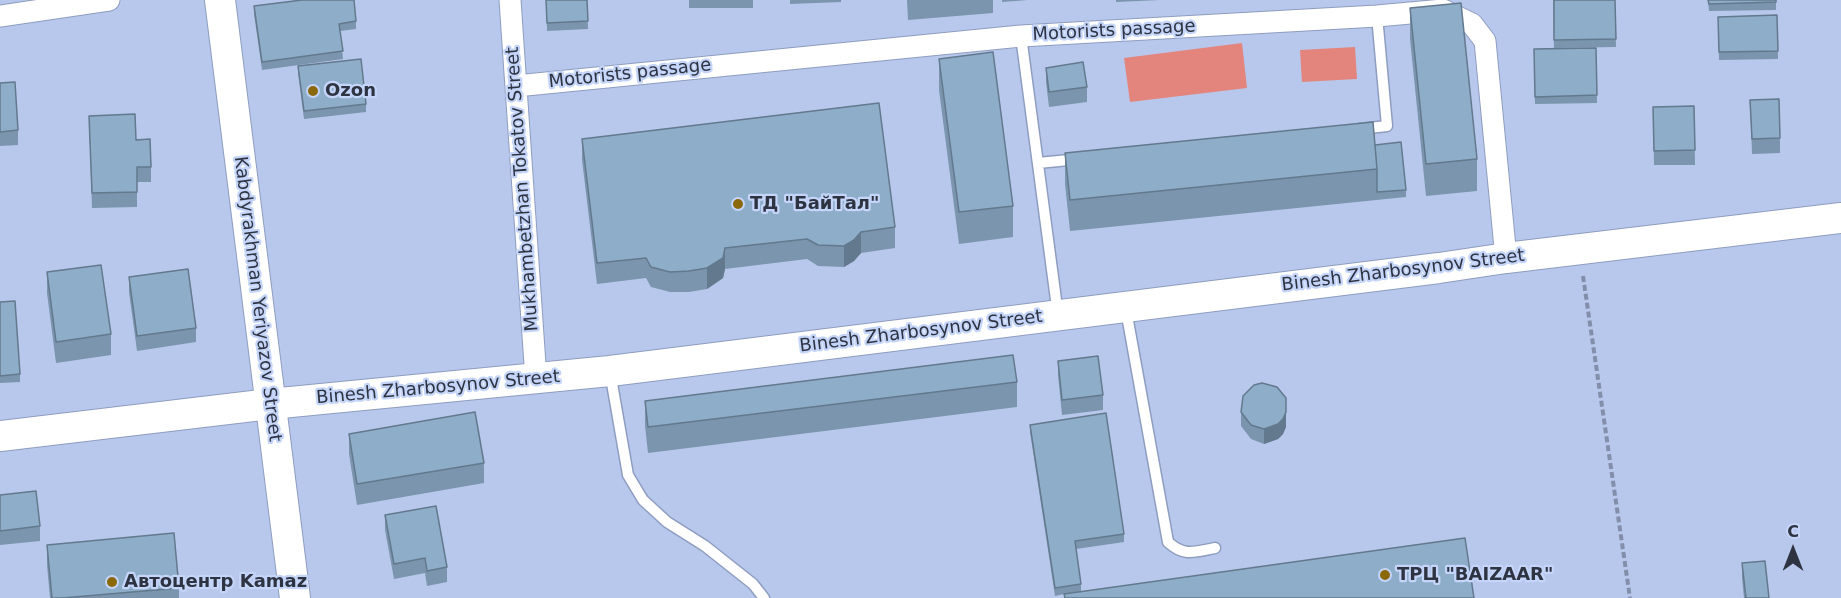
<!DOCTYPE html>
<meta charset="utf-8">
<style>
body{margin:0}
#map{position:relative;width:1841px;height:598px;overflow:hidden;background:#b8c8ec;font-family:"DejaVu Sans",sans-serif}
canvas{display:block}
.north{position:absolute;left:1763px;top:520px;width:60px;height:60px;-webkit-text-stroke:4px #c5d5f9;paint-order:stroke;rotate:0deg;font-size:16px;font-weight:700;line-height:24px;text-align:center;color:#2d3341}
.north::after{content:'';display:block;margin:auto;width:21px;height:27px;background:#2d3341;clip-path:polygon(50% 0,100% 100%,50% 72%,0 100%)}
</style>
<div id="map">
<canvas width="1841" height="598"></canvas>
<div class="north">С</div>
</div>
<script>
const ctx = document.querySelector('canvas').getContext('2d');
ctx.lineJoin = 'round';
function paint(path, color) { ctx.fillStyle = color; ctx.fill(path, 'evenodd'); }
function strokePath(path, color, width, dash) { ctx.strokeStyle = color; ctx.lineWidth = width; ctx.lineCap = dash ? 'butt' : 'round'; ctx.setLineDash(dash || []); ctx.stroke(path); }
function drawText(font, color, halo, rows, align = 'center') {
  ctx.font = font + ' "DejaVu Sans",sans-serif'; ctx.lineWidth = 4.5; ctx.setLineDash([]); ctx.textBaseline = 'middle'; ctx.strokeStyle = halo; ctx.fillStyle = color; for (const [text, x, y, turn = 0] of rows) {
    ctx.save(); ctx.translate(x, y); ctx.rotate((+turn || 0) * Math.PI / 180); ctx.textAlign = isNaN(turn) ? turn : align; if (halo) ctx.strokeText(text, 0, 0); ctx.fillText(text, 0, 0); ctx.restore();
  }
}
paint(new Path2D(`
 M1242,43L1247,88L1130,102L1124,58Z
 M1355,47L1357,79L1302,82L1300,50Z`), '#e3857d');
const lane = new Path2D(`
 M1021,36L1058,315
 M1360,129L1387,126L1377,16
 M1038,163L1079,159
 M1126,310L1168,542C1184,557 1195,552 1215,548
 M610,372L628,475L643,500L667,522L705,546L753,584L764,598`);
const street = new Path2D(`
 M510,0L536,379
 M0,16L109,0
 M516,86L1021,36L1377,16L1443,10L1472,24L1485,41L1506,258`);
const secondary = new Path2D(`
 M220,0L295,598
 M0,436L270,404L610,371L1439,268L1506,258L1841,218`);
strokePath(lane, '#8e9dbf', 13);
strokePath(street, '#8e9dbf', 23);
strokePath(secondary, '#8e9dbf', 32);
strokePath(new Path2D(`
 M1583,276L1630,598`), '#838faa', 4, [6, 3]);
strokePath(lane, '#fff', 10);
strokePath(street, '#fff', 21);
strokePath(secondary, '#fff', 30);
paint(new Path2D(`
 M546,0H587L588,29L547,31Z
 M689,0H753V8H689Z
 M790,0H841V2L790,4Z
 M907,0H993V13L908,20Z
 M1002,0H1028L1002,2Z
 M1116,0H1160L1116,2Z
 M1553,0H1615L1616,47L1554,48Z
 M1708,0H1776V10L1709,11Z
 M254,6L356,21V29L340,31L343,59L262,70L254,14Z
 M1410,8L1477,159V191L1426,196L1410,39Z
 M1777,15L1778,59L1719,60L1718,17Z
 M1596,48L1597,103L1535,104L1534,49Z
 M939,59L1013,206V237L959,244L939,90Z
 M298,66L366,104V112L304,119L298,73Z
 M1046,68L1087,87V102L1049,107L1046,82Z
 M0,83L18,130V145L0,146Z
 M1750,100L1780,138V153L1752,154Z
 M1694,106L1695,165H1654L1653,107Z
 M89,116L136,140L151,167V182H137V207L92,208Z
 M582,139L895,227V248L861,253L854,261L844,267L818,266L807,259L725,269L723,278L707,289L689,292H670L651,287L646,278L597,284L582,160Z
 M1375,145L1406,190V197L1070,231L1065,184V153Z
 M47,272L111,334V355L56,363L47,293Z
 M129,277L196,328V342L137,351L129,292Z
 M0,302L20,374V382L0,383Z
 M1058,361L1103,395V410L1062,415L1058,375Z
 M1017,382V407L648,453L645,426V401Z
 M1241,412L1286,427L1283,434L1278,439L1264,444L1251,439L1241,426Z
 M1030,425L1124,534V542L1076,549L1081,584V591L1474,598H1064V594L1055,596L1030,432Z
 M349,434L484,463V483L357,505L349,454Z
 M0,495L40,526V541L0,545Z
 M385,515L447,567V582L427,586L425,573L394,579L385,530Z
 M47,545L179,588V598H50L47,565Z
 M1742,563L1769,598H1744L1742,578Z`), '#7a95ad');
paint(new Path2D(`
 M861,232V253L854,261L844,267V246Z
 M725,248V269L723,278L707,289V268Z
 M1286,412V427L1283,434L1278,439L1264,444V429Z`), '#63798d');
const building = new Path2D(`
 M302,0H354L356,21L339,24L343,51L262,62L254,6Z
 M546,0H587L588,21L547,23Z
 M1554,0H1615L1616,39L1554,40Z
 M1708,0H1776V2L1709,4Z
 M1461,3L1477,159L1426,164L1410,8Z
 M1777,15L1778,51L1719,52L1718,17Z
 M1596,48L1597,95L1535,97L1534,49Z
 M993,52L1013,206L959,212L939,59Z
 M361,59L366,104L304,111L298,66Z
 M1083,62L1087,87L1049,92L1046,68Z
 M15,82L18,130L0,132V83Z
 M1779,99L1780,138L1752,139L1750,100Z
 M879,103L895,227L861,232L854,240L844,246L818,245L807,239L725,248L723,258L707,268L689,271L670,272L651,267L646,258L597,263L582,139Z
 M1694,106L1695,150L1654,151L1653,107Z
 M135,114L136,140L150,139L151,167H137V192L92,193L89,116Z
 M1373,122L1377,169L1070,200L1065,153Z
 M1401,142L1406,190L1377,192V169L1375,145Z
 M101,265L111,334L56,342L47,272Z
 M188,269L196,328L137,336L129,277Z
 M15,301L20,374L0,376V302Z
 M1013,355L1017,382L648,427L645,401Z
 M1098,356L1103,395L1062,400L1058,361Z
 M1262,383L1277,387L1286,398V412L1283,419L1278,424L1264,429L1251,425L1241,412L1243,396L1254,385Z
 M475,412L484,463L357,484L349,434Z
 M1106,413L1124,534L1075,541L1081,584L1055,588L1030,425Z
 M36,491L40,526L0,531V495Z
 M436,506L447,567L427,571L425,558L394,564L385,515Z
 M174,533L179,588L62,598H52L47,545Z
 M1465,538L1474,598H1065L1064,594Z
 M1765,561L1769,598H1746L1742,563Z`);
paint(building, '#8eadc9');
strokePath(building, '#63798d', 1.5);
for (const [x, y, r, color] of [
 [313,91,6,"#8b690a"],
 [738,204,6,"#8b690a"],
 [1385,575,6,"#8b690a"],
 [112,582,6,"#8b690a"]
]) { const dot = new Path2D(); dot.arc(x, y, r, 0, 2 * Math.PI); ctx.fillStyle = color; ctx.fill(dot); strokePath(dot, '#c5d5f9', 2); }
drawText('18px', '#2d3341', '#c5d5f9', [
 ["Motorists passage",1114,31,-3],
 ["Motorists passage",630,74,-6],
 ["Mukhambetzhan Tokatov Street",523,189,-94],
 ["Binesh Zharbosynov Street",1403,271,-7],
 ["Kabdyrakhman Yeriyazov Street",257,299,83],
 ["Binesh Zharbosynov Street",921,332,-7],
 ["Binesh Zharbosynov Street",438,388,-5]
]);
drawText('bold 18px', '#2d3341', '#c5d5f9', [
 ["Ozon",325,91],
 ["ТД \"БайТал\"",750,204],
 ["ТРЦ \"BAIZAAR\"",1397,575],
 ["Автоцентр Kamaz",124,582]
], 'left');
</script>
